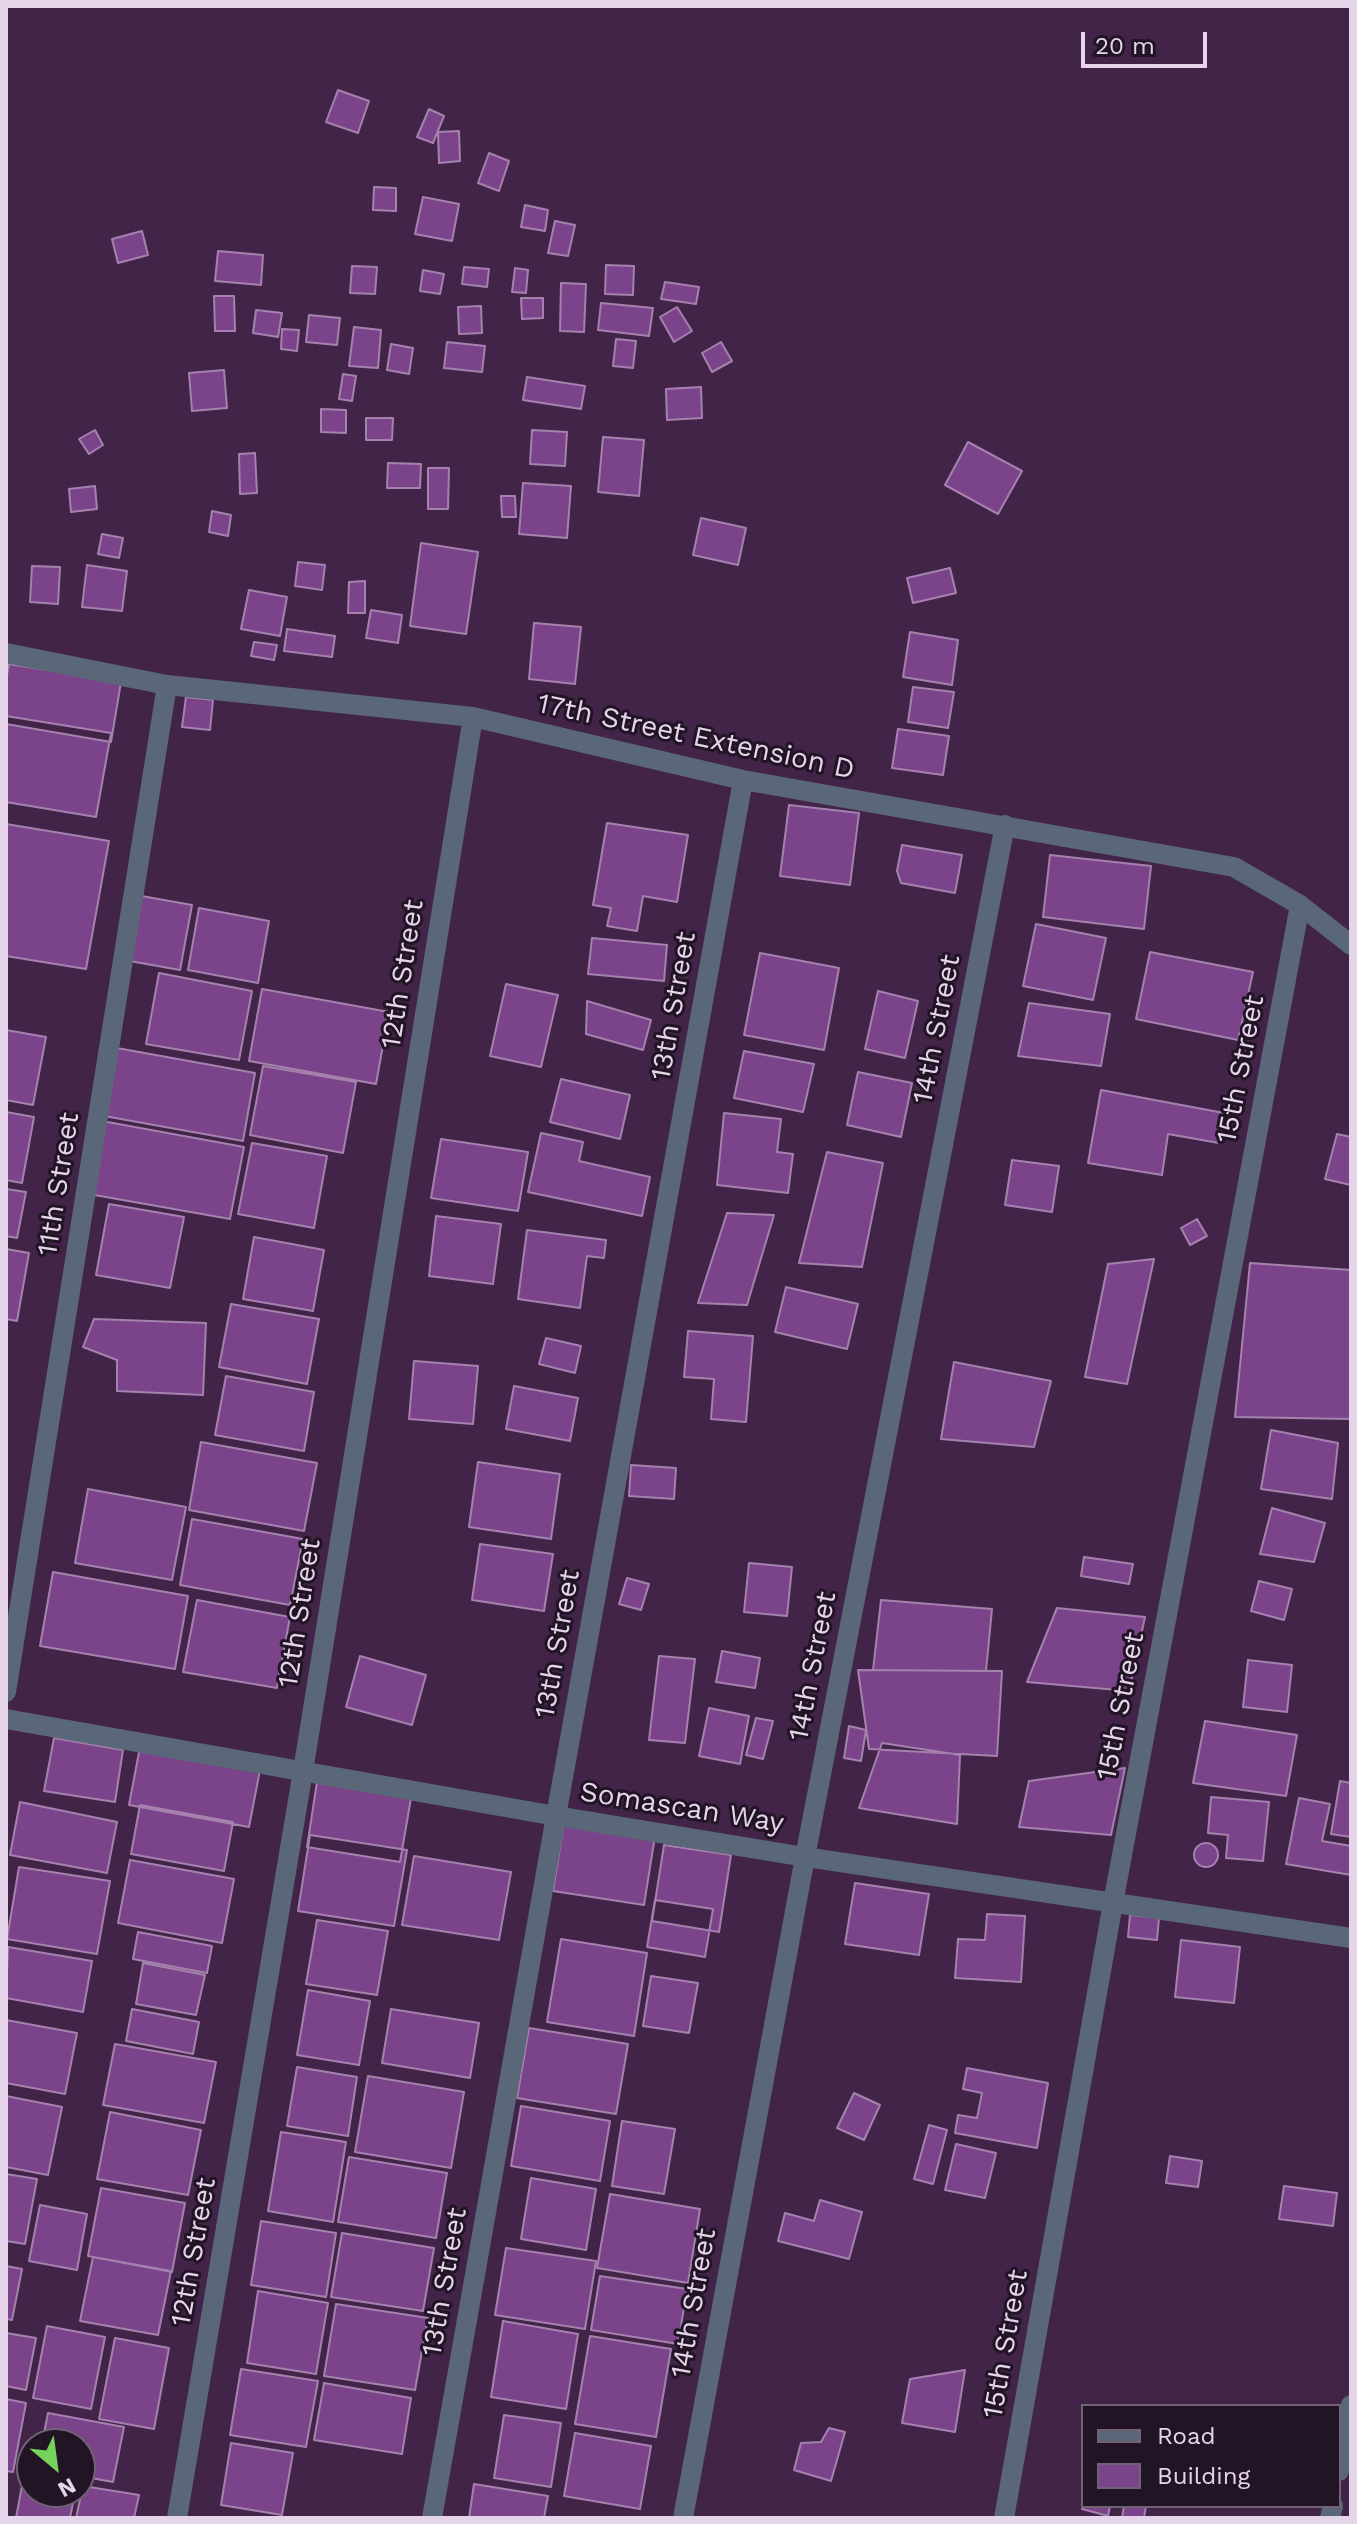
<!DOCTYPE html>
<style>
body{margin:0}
#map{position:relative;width:1357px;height:2524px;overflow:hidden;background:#422449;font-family:"Work Sans",sans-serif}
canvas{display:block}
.frame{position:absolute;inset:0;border:8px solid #e6d4eb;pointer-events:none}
.legend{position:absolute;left:1081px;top:2404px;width:260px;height:104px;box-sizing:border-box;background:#211425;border:2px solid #706174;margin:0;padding:10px 14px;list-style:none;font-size:24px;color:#e6d4eb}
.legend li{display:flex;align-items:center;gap:16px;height:40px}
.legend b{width:40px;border:2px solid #706174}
.north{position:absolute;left:16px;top:2428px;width:80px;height:80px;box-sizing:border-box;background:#211425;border:2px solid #706174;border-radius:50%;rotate:151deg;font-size:22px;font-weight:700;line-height:32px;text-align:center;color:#e6d4eb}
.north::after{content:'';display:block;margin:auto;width:28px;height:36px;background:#75d25b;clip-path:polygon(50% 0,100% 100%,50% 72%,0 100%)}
.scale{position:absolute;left:1081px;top:32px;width:126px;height:36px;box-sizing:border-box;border:4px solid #e6d4eb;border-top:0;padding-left:10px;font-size:24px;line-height:28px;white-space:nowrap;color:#e6d4eb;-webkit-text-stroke:6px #211425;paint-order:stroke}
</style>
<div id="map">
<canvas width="1357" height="2524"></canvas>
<div class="frame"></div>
<ul class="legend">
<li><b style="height:10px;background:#5a6779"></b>Road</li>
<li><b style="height:22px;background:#7b4389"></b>Building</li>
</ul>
<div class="north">N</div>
<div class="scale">20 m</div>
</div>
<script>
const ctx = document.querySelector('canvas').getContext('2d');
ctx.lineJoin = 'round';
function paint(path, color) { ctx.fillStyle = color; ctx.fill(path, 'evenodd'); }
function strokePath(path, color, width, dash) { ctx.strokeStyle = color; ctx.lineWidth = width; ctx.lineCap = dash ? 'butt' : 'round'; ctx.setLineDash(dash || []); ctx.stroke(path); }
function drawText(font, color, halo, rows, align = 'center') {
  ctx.font = font + ' "Work Sans",sans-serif'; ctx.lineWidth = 6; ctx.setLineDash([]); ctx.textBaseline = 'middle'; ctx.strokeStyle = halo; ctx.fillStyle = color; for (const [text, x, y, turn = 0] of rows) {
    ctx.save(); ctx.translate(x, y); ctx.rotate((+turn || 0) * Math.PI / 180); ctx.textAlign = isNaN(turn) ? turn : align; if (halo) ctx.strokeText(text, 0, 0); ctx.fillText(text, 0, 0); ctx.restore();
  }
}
const building = new Path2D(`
 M338,90L369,101L358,133L326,122Z
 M429,109L444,116L433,143L417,137Z
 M459,131L460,161L439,163L438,132Z
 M489,153L509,161L499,191L478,183Z
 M374,187L396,188V211L373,210Z
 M423,197L459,204L452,241L415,234Z
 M525,205L548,210L545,231L521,227Z
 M555,221L575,225L568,256L548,253Z
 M142,231L148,255L118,263L112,239Z
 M218,251L263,255L261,285L215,281Z
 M606,265L634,266L633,295L605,294Z
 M352,266L377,267L375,294L350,293Z
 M464,267L489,269L487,287L462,284Z
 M515,268L528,270L526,293L512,292Z
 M423,270L444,274L440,294L420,291Z
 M665,282L699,287L696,304L661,299Z
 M561,283L586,284L584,332L560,331Z
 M214,296H234L235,331H215Z
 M521,298H543V318L522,319Z
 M601,303L653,308L649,336L598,330Z
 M481,306L482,333L459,334L458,307Z
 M677,307L692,331L674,342L660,317Z
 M256,310L282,313L278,337L253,333Z
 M309,315L340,318L337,345L306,342Z
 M354,327L381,330L378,368L349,366Z
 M282,329L299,330L297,351L281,349Z
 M616,339L636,341L633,368L613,366Z
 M447,342L485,346L482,372L444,368Z
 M721,342L732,361L712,372L702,353Z
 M391,344L413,348L409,374L387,370Z
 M224,370L227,408L192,411L189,373Z
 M343,374L356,376L352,401L339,399Z
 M527,377L585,386L581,409L523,400Z
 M701,387L702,418L667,420L666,389Z
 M321,409L346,410V433L321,432Z
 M366,418H393L392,440H366Z
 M95,430L103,445L89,454L79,439Z
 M532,430L567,432L565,466L530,464Z
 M603,437L644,440L639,496L598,492Z
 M968,442L1022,471L998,514L945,485Z
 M255,453L257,493L240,494L239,454Z
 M388,463L421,464L420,488H387Z
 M428,468H449L448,509H428Z
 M523,483L571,486L567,538L519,534Z
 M95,486L97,509L71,512L69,489Z
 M501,496H515L516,517H502Z
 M212,511L231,515L228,536L209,532Z
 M701,518L746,528L738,565L693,555Z
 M102,534L123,538L119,558L98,554Z
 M421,543L478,552L466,634L410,626Z
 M298,562L325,565L322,590L295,586Z
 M87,565L127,571L122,611L82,607Z
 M32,566L60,567L58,604L30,602Z
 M950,568L956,593L913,603L907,578Z
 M365,581V613H348L349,582Z
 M249,590L287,597L280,636L241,629Z
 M371,610L402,615L398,643L366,638Z
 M534,623L581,627L575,684L529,679Z
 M287,629L335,636L332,657L284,651Z
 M910,632L958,640L952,685L903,677Z
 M254,642L277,645L274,660L251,656Z
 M9,664L121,682L111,742L6,724V681Z
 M913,687L954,692L948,728L908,722Z
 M186,697L213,700L210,730L182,727Z
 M6,716L111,733L96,817L6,802Z
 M898,729L949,736L943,775L892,768Z
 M789,805L859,813L850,885L780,876Z
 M607,823L688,835L677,902L643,896L637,931L607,926L611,908L593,905Z
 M6,824L109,841L86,969L6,956Z
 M902,845L962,855L955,893L901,883L897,871Z
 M1050,855L1151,866L1144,929L1043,917Z
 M136,895L192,905L180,970L124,960Z
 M199,908L269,921L258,983L188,970Z
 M1036,924L1106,938L1093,1000L1023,986Z
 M592,938L667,945L664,981L588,974Z
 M1150,952L1253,972L1238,1040L1136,1019Z
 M760,953L839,968L824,1050L744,1035Z
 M159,973L252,991L239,1060L146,1044Z
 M506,984L558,995L541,1067L490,1056Z
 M262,989L389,1012L376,1084L249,1061Z
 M878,991L918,1001L905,1058L865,1049Z
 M587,1001L651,1020L643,1050L586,1034Z
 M1029,1003L1110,1014L1101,1066L1018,1056Z
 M6,1030L46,1037L33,1105L6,1100Z
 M117,1048L255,1073L243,1141L104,1116Z
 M744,1051L814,1064L803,1112L734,1098Z
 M263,1066L356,1082L343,1153L250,1135Z
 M858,1072L912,1083L901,1137L847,1125Z
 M561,1079L630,1095L620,1139L550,1122Z
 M1101,1090L1224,1113L1219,1143L1168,1134L1162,1175L1088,1163Z
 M6,1112L34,1117L22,1183L6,1180Z
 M724,1113L781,1119L777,1152L793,1154L788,1193L717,1185Z
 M102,1121L244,1147L230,1219L89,1194Z
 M541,1133L583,1142L579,1161L650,1177L642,1216L528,1192Z
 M1337,1134L1351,1137V1185L1325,1179Z
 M441,1139L528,1152L518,1211L431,1198Z
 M252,1143L327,1156L314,1228L238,1214Z
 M827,1152L883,1163L862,1267L799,1263Z
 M1012,1160L1059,1166L1052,1212L1005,1205Z
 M6,1189L26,1192L17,1238L6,1236Z
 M109,1204L184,1217L170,1288L96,1275Z
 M727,1213L774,1215L747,1305L698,1303Z
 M436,1216L501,1224L493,1284L429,1276Z
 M1197,1219L1207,1236L1190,1245L1181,1228Z
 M527,1230L606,1240L604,1258L587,1256L580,1308L518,1299Z
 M254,1237L324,1250L313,1311L243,1299Z
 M6,1249L29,1253L17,1321L6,1319Z
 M1154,1259L1127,1384L1085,1377L1108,1264Z
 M1250,1263L1351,1270V1419L1235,1417Z
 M786,1287L858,1304L847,1349L775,1332Z
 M231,1304L319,1319L307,1384L219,1367Z
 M94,1319L206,1323L203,1395L117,1391V1360L83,1347Z
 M688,1331L753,1336L746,1422L711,1419L714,1379L684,1377Z
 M546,1338L581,1346L575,1373L539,1364Z
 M414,1361L478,1366L473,1424L409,1419Z
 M954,1362L1051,1381L1034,1447L941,1439Z
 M226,1376L314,1392L304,1451L215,1435Z
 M514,1386L578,1398L570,1441L506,1429Z
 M1271,1430L1338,1443L1332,1499L1261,1489Z
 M201,1442L317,1463L304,1531L189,1510Z
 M478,1462L560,1474L551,1539L469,1527Z
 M631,1465L676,1468L674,1499L629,1496Z
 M88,1489L186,1507L172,1580L75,1563Z
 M1272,1508L1325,1523L1314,1562L1260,1554Z
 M192,1519L303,1539L290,1605L180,1585Z
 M480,1544L553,1554L544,1611L472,1600Z
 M1084,1557L1133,1564L1129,1584L1081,1576Z
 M749,1563L792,1567L787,1616L744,1612Z
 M53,1572L188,1596L175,1669L40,1646Z
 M627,1578L649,1584L641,1610L619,1604Z
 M1259,1581L1292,1589L1284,1620L1251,1611Z
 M197,1600L290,1617L277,1688L183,1672Z
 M881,1600L992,1609L986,1671L873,1670Z
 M1057,1608L1145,1617L1129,1691L1027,1682Z
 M722,1651L760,1658L755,1688L716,1682Z
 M360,1656L426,1675L412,1725L346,1707Z
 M659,1656L695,1659L685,1743L649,1740Z
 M1248,1660L1292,1665L1287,1712L1243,1707Z
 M858,1670L1002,1671L997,1756L869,1749Z
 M709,1708L749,1716L740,1764L699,1756Z
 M756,1718L773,1721L763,1759L746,1755Z
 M1205,1721L1297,1735L1286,1796L1193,1783Z
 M849,1726L866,1730L861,1761L844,1758Z
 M54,1738L123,1750L115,1802L44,1791Z
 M882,1743L960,1755L957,1824L859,1808Z
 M140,1747L260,1770L249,1827L129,1805Z
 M1125,1768L1111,1835L1019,1827L1029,1781Z
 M1340,1781L1351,1783V1837L1331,1834Z
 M317,1782L411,1798L400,1862L307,1847Z
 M1211,1797L1269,1802L1263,1861L1226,1858L1228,1835L1208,1833Z
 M1299,1798L1330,1804L1322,1841L1351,1846V1875L1286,1864Z
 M20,1802L117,1822L107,1873L10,1855Z
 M140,1805L233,1822L224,1871L131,1854Z
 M564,1822L655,1836L644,1905L553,1891Z
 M310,1835L407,1850L394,1926L298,1911Z
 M1194 1855a12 12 0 1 1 24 0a12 12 0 1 1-24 0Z
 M664,1845L731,1855L719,1932L652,1921Z
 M414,1856L511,1872L499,1940L402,1925Z
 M130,1860L234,1879L222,1943L118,1923Z
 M19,1867L110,1881L97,1954L7,1939Z
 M855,1883L929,1894L919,1955L845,1944Z
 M655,1900L713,1909L705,1957L647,1947Z
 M987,1914L1025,1916L1021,1982L955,1978L958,1939L985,1940Z
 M1130,1915L1159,1918L1157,1940L1128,1937Z
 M317,1920L388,1931L377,1995L306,1984Z
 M138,1932L212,1946L207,1973L133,1959Z
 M561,1939L647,1953L634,2036L547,2022Z
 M1181,1940L1240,1947L1234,2003L1175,1997Z
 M8,1947L92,1961L83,2012L6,1998Z
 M143,1963L205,1975L196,2015L136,2004Z
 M651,1976L698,1983L689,2033L643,2026Z
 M308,1990L370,2001L359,2065L297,2055Z
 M132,2009L199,2022L193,2054L126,2041Z
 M391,2009L479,2023L470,2078L382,2063Z
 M6,2020L77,2033L65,2094L6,2083Z
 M529,2028L628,2044L616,2114L517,2098Z
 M115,2044L216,2062L204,2123L103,2105Z
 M297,2067L357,2077L348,2136L287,2126Z
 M967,2068L1048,2083L1037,2148L955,2133L958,2115L977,2118L982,2093L963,2089Z
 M368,2076L464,2092L451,2168L355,2152Z
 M854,2093L880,2105L864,2140L837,2128Z
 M6,2096L62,2107L48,2175L6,2167Z
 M521,2106L610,2121L600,2181L511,2166Z
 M110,2112L201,2130L188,2195L97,2179Z
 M622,2121L675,2129L664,2194L612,2186Z
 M929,2125L947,2130L933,2184L914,2179Z
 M281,2132L346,2142L333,2222L268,2211Z
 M956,2144L996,2153L985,2198L945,2190Z
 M1170,2156L1202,2161L1198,2187L1166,2183Z
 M349,2157L447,2173L436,2238L338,2222Z
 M6,2174L37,2179L25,2244L6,2241Z
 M531,2178L596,2189L586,2250L521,2239Z
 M1284,2186L1337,2193L1333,2226L1279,2219Z
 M101,2188L185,2203L172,2272L88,2256Z
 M610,2194L700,2209L688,2283L597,2268Z
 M820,2200L862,2212L849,2259L778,2241L785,2213L814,2221Z
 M40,2205L87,2214L77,2270L29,2261Z
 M261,2221L336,2233L326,2297L251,2285Z
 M342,2233L434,2248L423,2311L331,2297Z
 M506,2248L596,2261L585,2329L495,2315Z
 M93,2257L171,2271L158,2335L80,2321Z
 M6,2266L22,2269L12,2320L6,2319Z
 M600,2276L687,2289L678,2344L591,2330Z
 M258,2291L328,2303L316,2374L247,2363Z
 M336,2304L428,2318L415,2390L324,2376Z
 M503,2321L578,2334L566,2409L491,2397Z
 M47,2326L105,2337L91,2409L33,2398Z
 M6,2333L36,2338L26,2390L6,2386Z
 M590,2336L671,2349L656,2437L575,2424Z
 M115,2338L169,2348L154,2429L99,2419Z
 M241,2369L318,2381L306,2447L230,2435Z
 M965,2370L955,2432L902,2423L910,2379Z
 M324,2383L411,2398L402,2454L314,2440Z
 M6,2399L26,2403L13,2472L6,2471Z
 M48,2413L124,2427L113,2482L80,2476V2444H42Z
 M504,2415L561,2423L551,2487L494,2478Z
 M829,2428L845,2432L831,2481L794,2470L801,2443L821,2442Z
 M575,2433L651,2446L640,2509L564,2496Z
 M231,2443L293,2453L282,2515L221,2505Z
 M24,2475L32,2476V2492H75L70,2518H16Z
 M474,2484L548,2496L544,2518H469Z
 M83,2486L139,2495L134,2518H76Z
 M1083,2503V2506H1110L1108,2516L1082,2509Z
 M1124,2506H1146L1144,2518H1122Z`);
paint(building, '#7b4389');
strokePath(building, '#a582ae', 2);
strokePath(new Path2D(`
 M6,653L167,685L473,717L743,780L1234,867L1300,905L1351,945
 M6,1692L167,685
 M1339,2471L1351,2405
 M177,2518L303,1771L473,717
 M432,2518L556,1816L743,780
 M683,2518L805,1857L1005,825
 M1004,2518L1113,1903L1300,905
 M1330,2518L1333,2506`), '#5a6779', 20);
strokePath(new Path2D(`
 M6,1719L556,1816L805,1857L1351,1938`), '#5a6779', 20);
drawText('28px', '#e6d4eb', '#211425', [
 ["17th Street Extension D",696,737,12],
 ["12th Street",403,974,-81],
 ["13th Street",674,1006,-80],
 ["14th Street",937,1029,-79],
 ["15th Street",1241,1069,-79],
 ["11th Street",59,1184,-81],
 ["12th Street",300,1613,-81],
 ["13th Street",558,1644,-80],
 ["14th Street",813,1666,-79],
 ["15th Street",1121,1706,-79],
 ["Somascan Way",682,1808,9],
 ["12th Street",194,2252,-80],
 ["13th Street",445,2282,-80],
 ["14th Street",694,2303,-80],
 ["15th Street",1006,2344,-80]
]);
</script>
